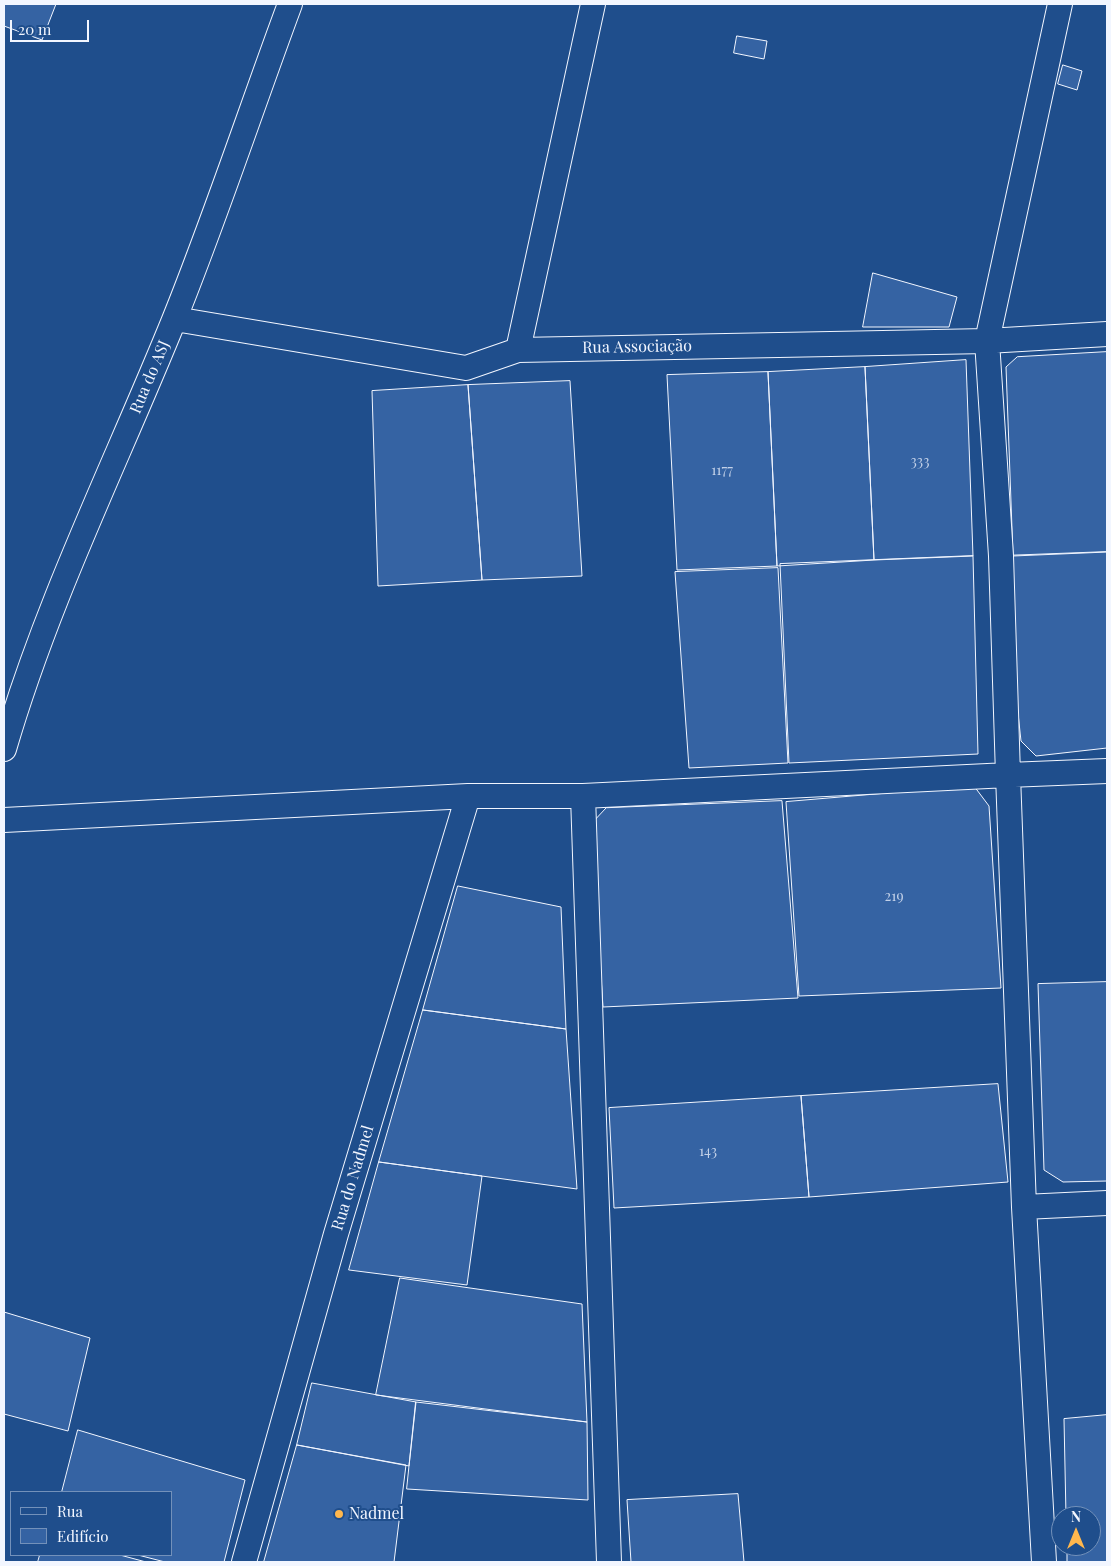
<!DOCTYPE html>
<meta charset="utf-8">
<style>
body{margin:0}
#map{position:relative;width:1111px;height:1566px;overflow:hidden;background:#1f4e8c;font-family:"Playfair Display",serif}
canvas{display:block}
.frame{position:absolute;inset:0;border:5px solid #f2f6ff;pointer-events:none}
.legend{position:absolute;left:10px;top:1491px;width:162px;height:65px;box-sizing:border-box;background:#1f4e8c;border:1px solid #7391ba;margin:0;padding:6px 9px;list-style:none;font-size:15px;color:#f2f6ff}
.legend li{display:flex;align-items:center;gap:10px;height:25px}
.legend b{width:25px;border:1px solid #7391ba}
.north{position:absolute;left:1051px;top:1506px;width:50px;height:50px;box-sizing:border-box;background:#1f4e8c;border:1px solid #7391ba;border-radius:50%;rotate:0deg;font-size:14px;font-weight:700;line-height:20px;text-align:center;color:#f2f6ff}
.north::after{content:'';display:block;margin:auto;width:18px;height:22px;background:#ffb74d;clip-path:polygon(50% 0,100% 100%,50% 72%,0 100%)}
.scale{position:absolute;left:10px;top:20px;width:79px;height:22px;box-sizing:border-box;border:2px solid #f2f6ff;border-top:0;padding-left:6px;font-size:15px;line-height:18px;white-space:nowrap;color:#f2f6ff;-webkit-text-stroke:4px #1f4e8c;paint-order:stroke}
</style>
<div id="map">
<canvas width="1111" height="1566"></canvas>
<div class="frame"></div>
<ul class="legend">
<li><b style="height:6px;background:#1f4e8c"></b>Rua</li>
<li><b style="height:14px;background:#3563a3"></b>Edifício</li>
</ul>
<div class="north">N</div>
<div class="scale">20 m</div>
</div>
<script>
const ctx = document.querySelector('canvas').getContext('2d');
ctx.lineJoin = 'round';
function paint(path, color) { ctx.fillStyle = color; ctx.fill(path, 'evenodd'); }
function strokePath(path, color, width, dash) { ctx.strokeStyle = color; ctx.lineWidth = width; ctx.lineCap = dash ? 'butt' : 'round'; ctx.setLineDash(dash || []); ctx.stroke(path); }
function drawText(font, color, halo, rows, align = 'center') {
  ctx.font = font + ' "Playfair Display",serif'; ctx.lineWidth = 4; ctx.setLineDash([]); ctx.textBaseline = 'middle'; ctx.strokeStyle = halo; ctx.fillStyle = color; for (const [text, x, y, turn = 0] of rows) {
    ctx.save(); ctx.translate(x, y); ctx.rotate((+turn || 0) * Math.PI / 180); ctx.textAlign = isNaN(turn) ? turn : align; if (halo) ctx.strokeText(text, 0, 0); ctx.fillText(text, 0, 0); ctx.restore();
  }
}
const building = new Path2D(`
 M4,4H56L42,40L4,26Z
 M737,36L767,41L764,59L734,53Z
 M1063,65L1082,71L1077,90L1058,84Z
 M873,273L957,297L949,327H863Z
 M1107,352V552L1013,556L1006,367L1017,357Z
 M966,360L973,556L874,560L865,367Z
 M865,367L874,560L777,566L768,372Z
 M768,372L777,566L677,570L667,375Z
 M570,381L582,576L482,580L468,385Z
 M468,385L482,580L378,586L372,391Z
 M1107,552V748L1036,756L1021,741L1001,556Z
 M973,556L978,754L789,763L780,564Z
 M778,568L788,763L689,768L675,572Z
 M974,786L989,806L1001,988L799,996L786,802Z
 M782,801L798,998L603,1007L591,824L606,808Z
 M458,886L561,907L566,1029L423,1010Z
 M1107,982V1181L1063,1182L1044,1170L1038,984Z
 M423,1010L566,1029L577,1189L379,1162Z
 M998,1084L1008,1182L809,1197L801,1096Z
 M801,1096L809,1197L614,1208L609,1108Z
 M379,1162L482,1176L467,1285L349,1270Z
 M400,1278L582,1304L587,1422L376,1395Z
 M4,1312L90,1338L68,1431L4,1414Z
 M312,1383L416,1402L409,1466L297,1445Z
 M416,1402L587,1422L588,1500L407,1489Z
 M1107,1415V1562H1067V1546H1091V1516H1066L1064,1419Z
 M78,1430L245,1480L224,1562H165L138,1555H171V1492H62Z
 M297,1445L406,1465L394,1562H264Z
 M738,1494L744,1562H631L627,1500Z
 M40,1555H120L146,1562H38Z`);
paint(building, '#3563a3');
strokePath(building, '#f2f6ff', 1);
const minor = new Path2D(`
 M175,319L466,368L518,350L987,341L1107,334
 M518,350L593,4
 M4,749C47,601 116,463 174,320C216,216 251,109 290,4
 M583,796L609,1562
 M4,820L468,796H583L1008,775L1001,556L987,341L1060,4
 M1024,1207L1107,1203
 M244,1562L336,1234L468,796
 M1044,1562L1024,1207L1008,775L1107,771`);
strokePath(minor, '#f2f6ff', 26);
strokePath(minor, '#1f4e8c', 24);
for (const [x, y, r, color] of [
 [339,1514,5,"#ffb74d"]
]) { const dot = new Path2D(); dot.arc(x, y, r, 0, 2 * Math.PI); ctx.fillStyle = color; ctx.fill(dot); strokePath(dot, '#1f4e8c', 2); }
drawText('14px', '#c3d1e8', null, [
 ["333",920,462],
 ["1177",722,471],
 ["219",894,897],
 ["143",708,1152]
]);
drawText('16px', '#f2f6ff', '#1f4e8c', [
 ["Rua Associação",637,347,-1],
 ["Rua do ASJ",150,377,-67],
 ["Rua do Nadmel",353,1178,-73]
]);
drawText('16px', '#f2f6ff', '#1f4e8c', [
 ["Nadmel",349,1514]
], 'left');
</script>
